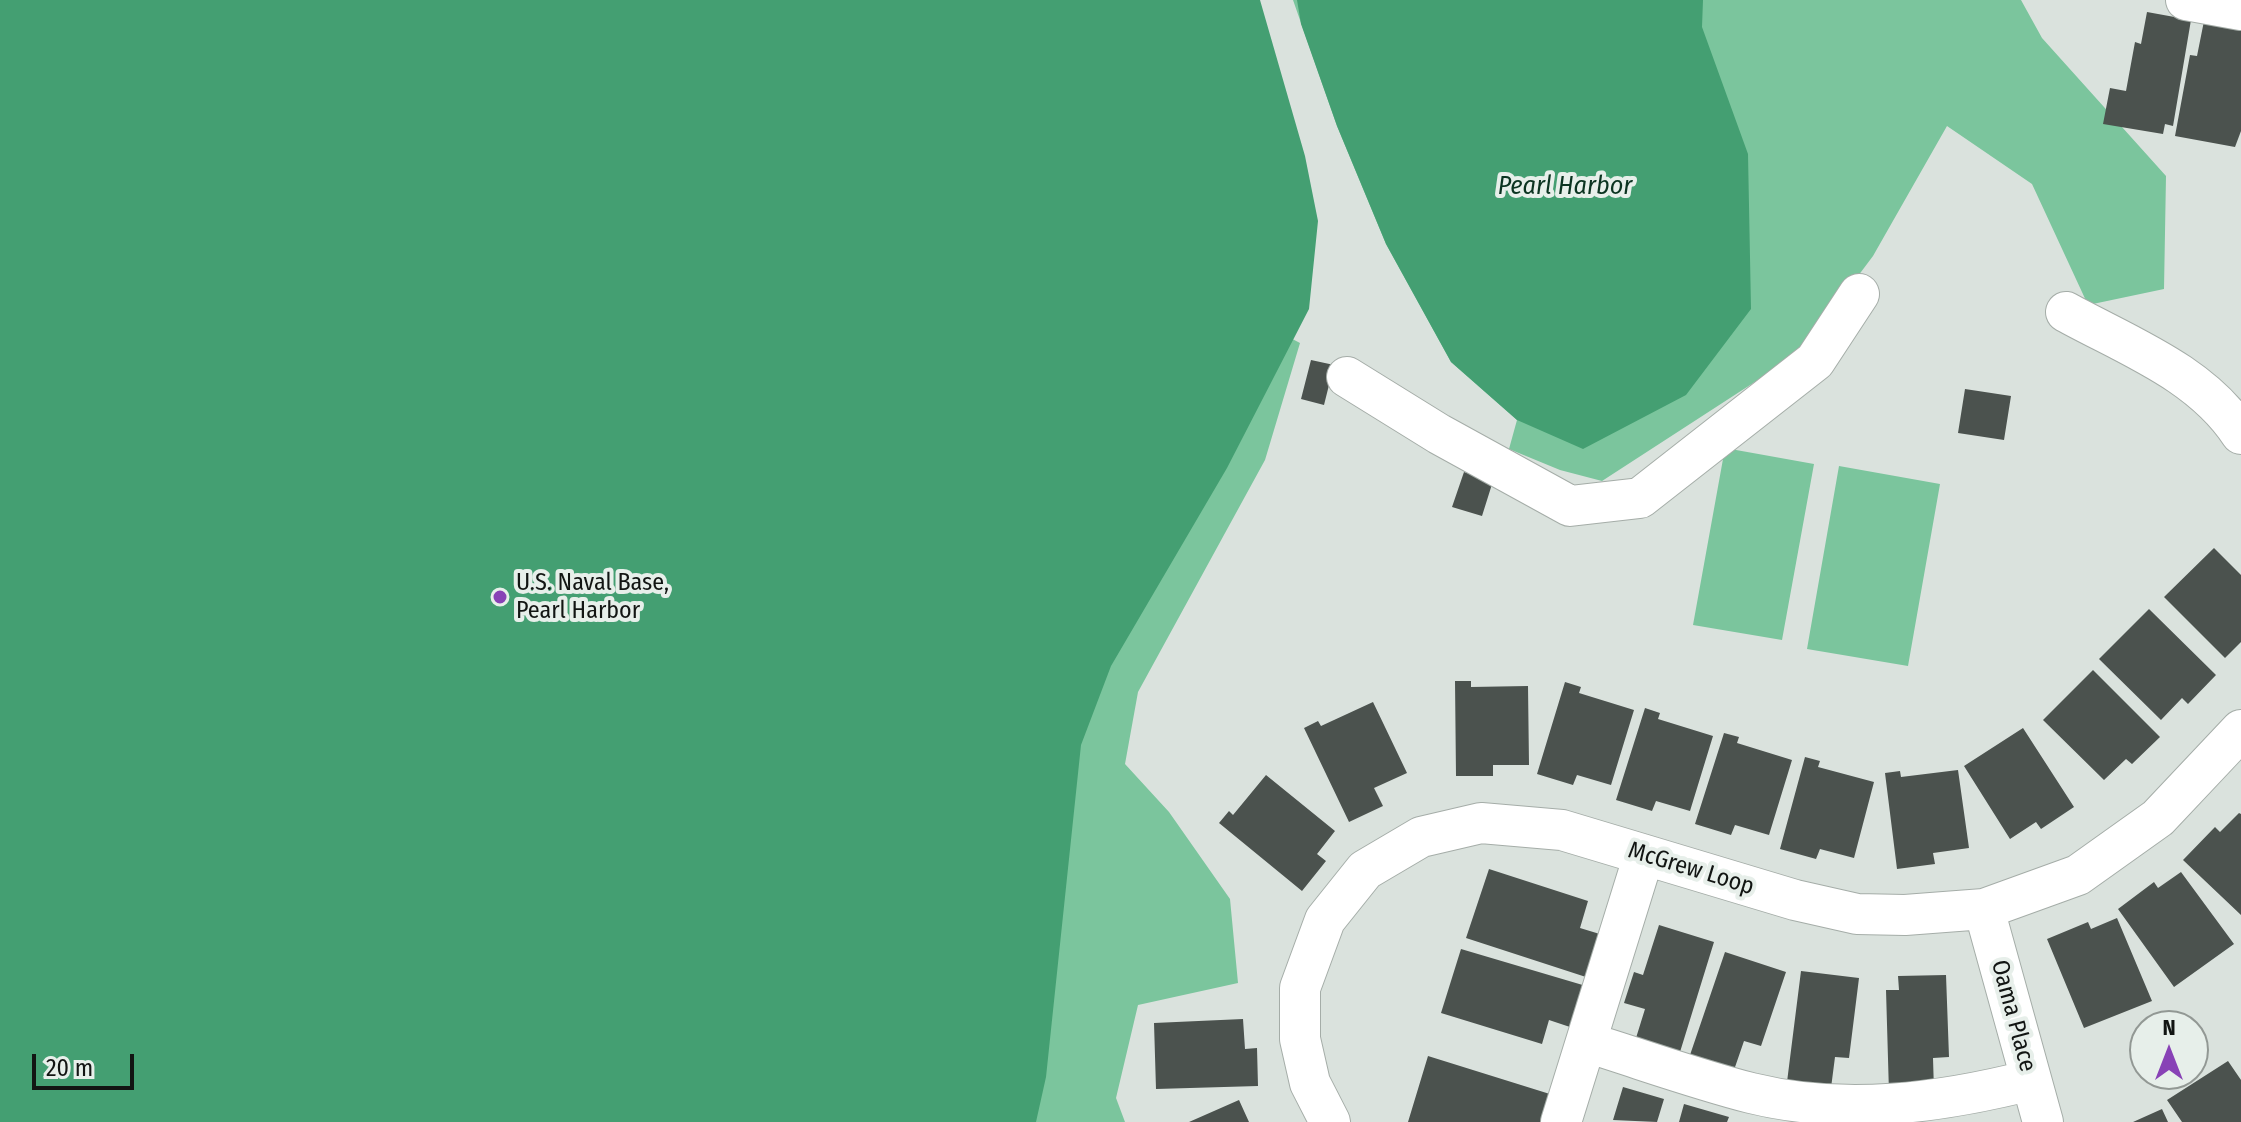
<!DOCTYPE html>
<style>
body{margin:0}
#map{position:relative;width:2241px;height:1122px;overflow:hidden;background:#dae2dd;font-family:"Fira Sans Condensed",sans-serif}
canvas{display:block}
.north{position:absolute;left:2129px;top:1010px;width:80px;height:80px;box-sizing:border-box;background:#e7efea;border:2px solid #929894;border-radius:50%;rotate:0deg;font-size:22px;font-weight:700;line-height:32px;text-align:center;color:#121513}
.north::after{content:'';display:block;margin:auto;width:28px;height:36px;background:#8842b6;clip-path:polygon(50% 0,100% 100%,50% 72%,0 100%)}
.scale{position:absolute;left:32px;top:1054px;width:102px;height:36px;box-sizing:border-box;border:4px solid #121513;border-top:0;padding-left:10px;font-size:24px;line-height:28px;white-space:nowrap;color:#121513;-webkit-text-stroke:6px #e7efea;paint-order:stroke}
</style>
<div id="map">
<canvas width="2241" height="1122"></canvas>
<div class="north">N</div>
<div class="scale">20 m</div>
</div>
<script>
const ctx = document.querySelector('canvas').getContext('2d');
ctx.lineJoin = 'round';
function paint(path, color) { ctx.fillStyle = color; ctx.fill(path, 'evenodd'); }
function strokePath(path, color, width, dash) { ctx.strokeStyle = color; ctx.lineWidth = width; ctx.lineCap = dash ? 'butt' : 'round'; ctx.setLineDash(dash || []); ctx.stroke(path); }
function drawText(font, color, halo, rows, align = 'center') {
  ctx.font = font + ' "Fira Sans Condensed",sans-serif'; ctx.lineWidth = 8; ctx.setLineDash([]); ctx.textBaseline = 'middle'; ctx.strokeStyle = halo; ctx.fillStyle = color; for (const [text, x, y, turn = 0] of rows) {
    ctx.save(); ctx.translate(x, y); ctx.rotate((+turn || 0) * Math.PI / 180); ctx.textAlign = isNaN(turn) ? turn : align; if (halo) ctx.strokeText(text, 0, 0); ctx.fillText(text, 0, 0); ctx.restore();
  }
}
paint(new Path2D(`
 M1293,0H2021L2042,38L2166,176L2164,289L2088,305L2032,184L1947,126L1873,256L1801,352L1602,481L1560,470L1509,449L1517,420L1451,362L1386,244L1337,126Z
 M1256,320L1300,343L1265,460L1138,692L1125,764L1169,812L1230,899L1238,983L1138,1005L1116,1098L1125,1122H1028L1059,732Z
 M1725,448L1814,464L1782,640L1693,625Z
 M1839,466L1940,484L1908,666L1807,649Z`), '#7bc59d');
paint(new Path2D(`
 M0,0H1260L1305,156L1318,221L1309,309L1227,468L1111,666L1081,745L1046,1077L1036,1122H0Z
 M1297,0H1703L1702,27L1748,154L1751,309L1686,395L1583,449L1517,420L1451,362L1386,244L1337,126L1301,24Z`), '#449f72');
paint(new Path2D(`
 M2147,12L2191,20L2173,126L2165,124L2163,134L2103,124L2110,88L2126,91L2135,42L2141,44Z
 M2204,21L2241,28V131L2235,147L2175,136L2190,55L2197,56Z
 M1311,360L1334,365L1324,405L1301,399Z
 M1965,389L2011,396L2004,440L1958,433Z
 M1464,472L1493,481L1482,516L1452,507Z
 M2214,548L2241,575V642L2225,658L2164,597Z
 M2149,609L2216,675L2188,704L2182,698L2161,720L2099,659Z
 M2093,670L2160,737L2132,764L2126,759L2104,780L2043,720Z
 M1455,681H1471V687L1528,686L1529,765H1493V776H1456Z
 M1565,682L1581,687L1579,693L1634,710L1611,785L1577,775L1573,785L1537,774Z
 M1373,702L1407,773L1374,788L1383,806L1349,822L1304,728L1318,721L1321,726Z
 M1645,708L1660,713L1658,719L1713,736L1690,811L1656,801L1652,811L1616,800Z
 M2023,728L2074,807L2041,829L2036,822L2010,839L1964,766Z
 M1724,733L1739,737L1737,743L1792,760L1769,835L1735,825L1731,835L1695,824Z
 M1805,757L1820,761L1818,767L1874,782L1854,858L1820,849L1816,859L1780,849Z
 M1958,770L1969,848L1933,853L1935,864L1897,869L1885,773L1900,771L1901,777Z
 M1266,775L1335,831L1317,854L1326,861L1302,891L1219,823L1229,811L1233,815Z
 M2239,813L2241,814V915L2183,860L2215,827L2220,832Z
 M1489,869L1588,901L1580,928L1603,935L1589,978L1466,938Z
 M2181,872L2234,944L2174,987L2118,909L2154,882L2158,888Z
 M2117,918L2152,1001L2084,1028L2047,939L2088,922L2091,929Z
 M1659,925L1714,942L1680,1052L1636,1038L1645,1009L1624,1003L1634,972L1643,975Z
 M1461,949L1586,986L1573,1028L1549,1020L1542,1044L1441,1013Z
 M1725,952L1786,972L1761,1046L1744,1041L1734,1070L1690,1055Z
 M1801,971L1859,978L1849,1058L1835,1057L1831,1088L1787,1082Z
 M1946,975L1949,1057L1933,1058L1934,1091L1889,1093L1886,990H1899L1898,976Z
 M1243,1019L1245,1049L1257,1048L1258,1086L1156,1089L1154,1023Z
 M1428,1056L1553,1095L1544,1122H1408Z
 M2228,1061L2241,1080V1122H2182L2167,1100Z
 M1623,1087L1664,1099L1657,1122L1613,1120Z
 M1239,1100L1249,1122H1189Z
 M1684,1104L1729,1117L1727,1122H1679Z
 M2162,1109L2168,1122H2133Z`), '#4b524e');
const minor = new Path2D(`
 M2186,0L2241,10
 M2066,312C2128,346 2201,373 2241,434
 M1347,377L1439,434L1570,506L1640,498L1815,361L1859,294
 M1984,909L2043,1122
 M1586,1042C1641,1059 1696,1079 1751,1093C1844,1116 1940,1103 2031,1080
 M1330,1122L1310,1083L1300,1039V988L1325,920L1365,870L1421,837L1481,823L1562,830L1795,900L1857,914L1905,915L1984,909L2078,875L2158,818L2241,730
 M1561,1122L1644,855`);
strokePath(minor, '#a5ada8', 42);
strokePath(minor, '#fff', 40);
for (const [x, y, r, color] of [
 [500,597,8,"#8842b6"]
]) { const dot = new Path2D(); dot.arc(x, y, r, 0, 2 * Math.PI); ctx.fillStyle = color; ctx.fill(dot); strokePath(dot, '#e7efea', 3); }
drawText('24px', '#121513', '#e7efea', [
 ["U.S. Naval Base,",516,583],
 ["Pearl Harbor",516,611]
], 'left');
drawText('24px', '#121513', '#e7efea', [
 ["McGrew Loop",1691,869,17],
 ["Oama Place",2013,1016,75]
]);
drawText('italic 26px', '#0b3421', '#e7efea', [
 ["Pearl Harbor",1565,187]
]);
</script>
